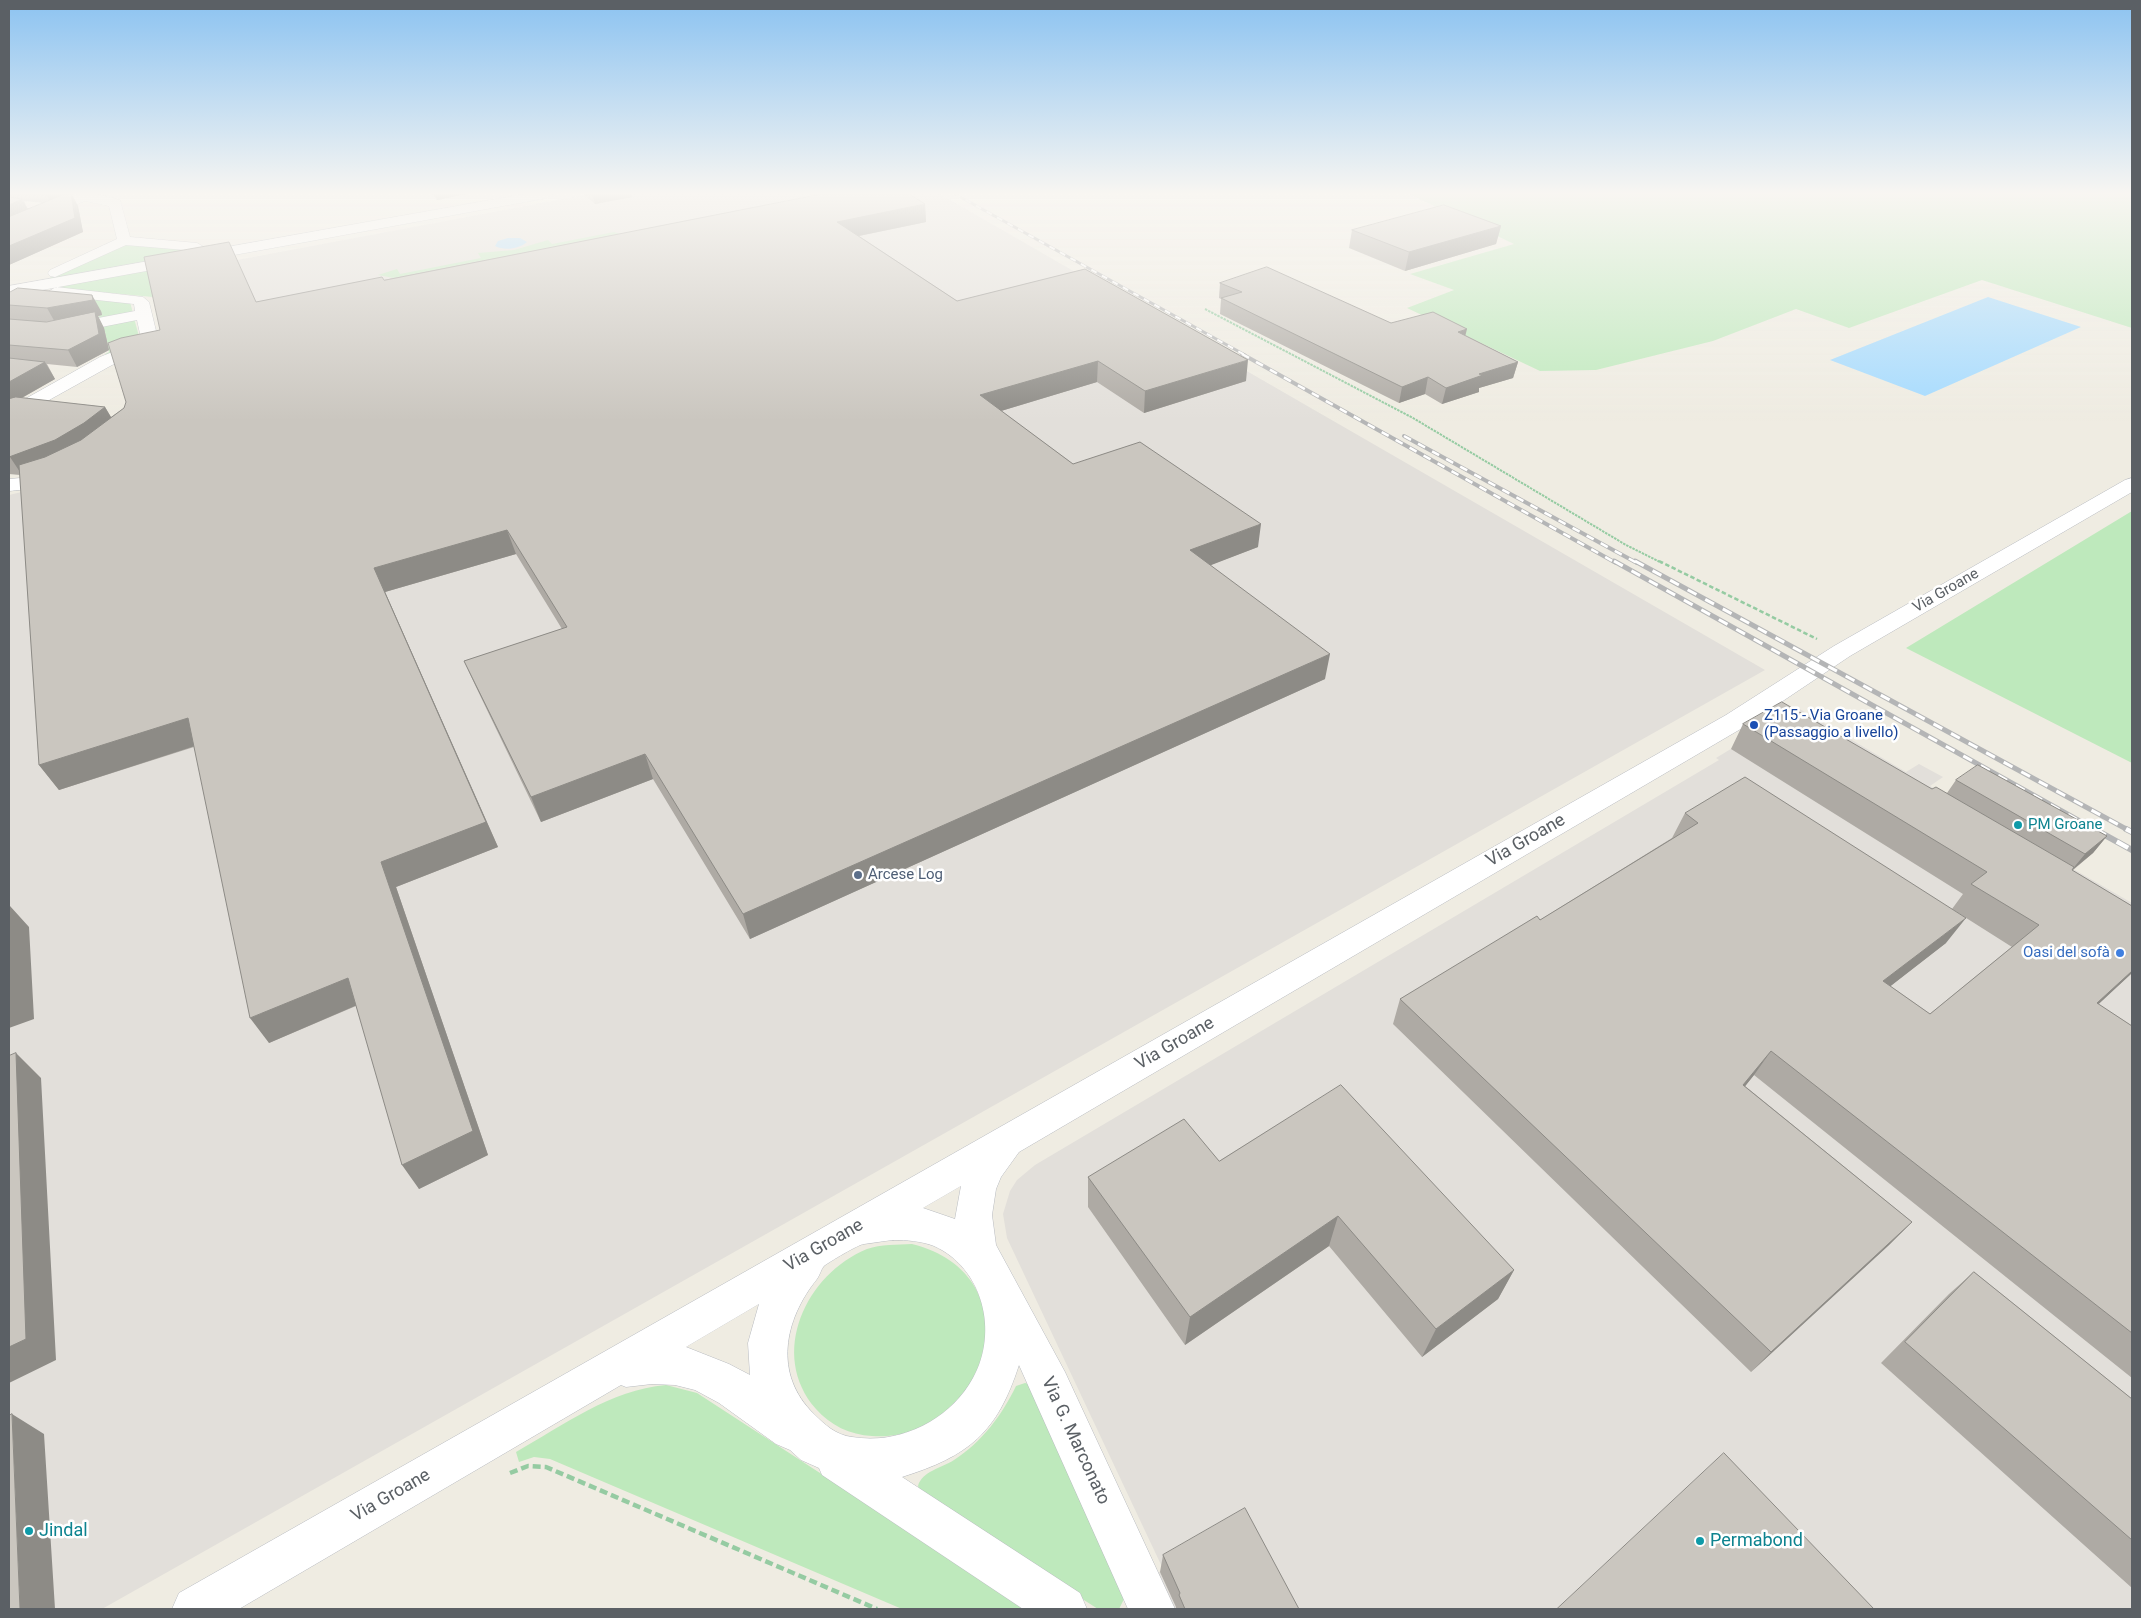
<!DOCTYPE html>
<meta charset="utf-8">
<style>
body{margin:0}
#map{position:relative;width:2141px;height:1618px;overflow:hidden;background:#efece2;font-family:Roboto,sans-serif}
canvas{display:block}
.frame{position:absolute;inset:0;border:10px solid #5b6065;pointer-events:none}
</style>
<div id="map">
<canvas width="2141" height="1618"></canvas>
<div class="frame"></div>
</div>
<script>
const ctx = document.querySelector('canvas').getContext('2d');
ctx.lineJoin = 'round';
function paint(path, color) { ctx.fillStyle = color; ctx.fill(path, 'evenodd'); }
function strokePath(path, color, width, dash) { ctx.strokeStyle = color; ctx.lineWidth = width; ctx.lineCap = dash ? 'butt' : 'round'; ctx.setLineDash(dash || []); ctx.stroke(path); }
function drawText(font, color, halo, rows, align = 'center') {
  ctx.font = font + ' Roboto,sans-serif'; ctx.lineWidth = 5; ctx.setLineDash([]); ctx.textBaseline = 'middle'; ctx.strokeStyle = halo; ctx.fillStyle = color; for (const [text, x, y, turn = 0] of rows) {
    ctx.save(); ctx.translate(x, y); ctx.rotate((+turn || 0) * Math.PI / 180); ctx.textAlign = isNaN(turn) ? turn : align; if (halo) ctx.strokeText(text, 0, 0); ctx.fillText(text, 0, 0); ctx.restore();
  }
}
paint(new Path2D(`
 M589,194H940L1765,670L102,1609H9V495L89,476L170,350L152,276Z
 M1798,708L1906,772L1919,764L1943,777L1930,786L2132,903V1609H1174L1158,1573L1163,1569L1007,1238L1003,1214L1010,1191L1017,1180L1035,1165L1719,760L1716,758Z`), '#e2dfda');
paint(new Path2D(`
 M1409,194H2132V328L1982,280L1849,328L1796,309L1713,341L1596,370L1540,371L1407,308L1454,290L1410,274L1514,244Z
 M614,232L620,234L628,241L394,278L378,275L397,269L400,274L481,258L478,253L514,250L548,240L552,244Z
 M125,245L205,251L45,280Z
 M229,255L153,297L44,287Z
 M21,293L130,302L133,313L99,319L98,312Z
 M134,318L140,340L106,357L105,354L109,352L105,332L100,325Z
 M2132,511V763L1906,648Z
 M912,1244C1040,1276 986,1444 872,1436C850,1435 830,1425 816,1409C768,1354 806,1274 867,1249C881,1244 897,1245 912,1244Z
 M1025,1383L1029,1384L1121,1587L1124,1599L1119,1609H1098L924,1498L918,1486C922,1471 942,1468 954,1460C982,1442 1002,1415 1016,1386Z
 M666,1385L697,1393L1029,1609H902L550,1459L534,1457L519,1462L516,1452C564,1425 610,1390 666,1385Z`), '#bee9bc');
paint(new Path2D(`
 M508,238H520L527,242C519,249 504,251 495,246L498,241Z
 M1988,297L2081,327L1925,396L1830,360Z`), '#a3daff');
const minor = new Path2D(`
 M97,194L120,200L130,237L197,243L204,247L197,251L126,245L55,277L50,276L48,273L50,270L117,239L109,206L85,201L9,233V224L78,194Z
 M524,194H553L547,198L9,296V286Z
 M56,287L143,297L149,302L158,339L144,352L112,365L15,419L9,420V408L100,357L132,344L141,338L137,320L56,336L9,332V322L56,326L135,311L134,304L51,295L48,292Z
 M55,467L62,469L65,473C54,489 26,489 9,491V479L32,477Z
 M2132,478V492L1850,656L1744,727L1019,1152L1001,1177L996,1189L992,1215L996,1245L1065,1372L1175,1609H1128L1019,1365C997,1433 969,1456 902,1477L1080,1593L1087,1609H1023L822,1475L819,1468L801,1460L790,1450L776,1444L719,1403L695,1390L675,1385L652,1384L626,1387L621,1385L239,1609H172L179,1593L1726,715L1834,646L2125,480ZM961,1186L955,1219L923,1208ZM893,1240C907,1240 921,1241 934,1246C983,1268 999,1332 973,1378C950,1420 900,1445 852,1437C836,1435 825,1425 814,1414C773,1374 784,1320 817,1279C820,1275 821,1269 824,1266C829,1262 859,1244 864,1244C873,1243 883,1241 893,1240ZM759,1304L748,1343L750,1375L729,1364L686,1347Z`);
strokePath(minor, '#b8bbc0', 1);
strokePath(new Path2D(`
 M1205,309L1413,418L1626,545L1662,563`), '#95cba2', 2, [2.5, 1]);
strokePath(new Path2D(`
 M1659,561L1817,639`), '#95cba2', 2.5, [4.5, 2.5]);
strokePath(new Path2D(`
 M510,1473L528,1466L546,1467L877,1609`), '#95cba2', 4.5, [8, 4]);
paint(minor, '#fff');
const railFar3 = new Path2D(`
 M955,194L1245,355`);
const railFar2 = new Path2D(`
 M1242,354L1616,563
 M1404,436L1637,563`);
const railFar1 = new Path2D(`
 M1614,561L2096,830
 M1635,561L2128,830`);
const rail = new Path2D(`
 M2094,829L2132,850
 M2126,829L2132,832`);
strokePath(railFar3, '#b4b5b6', 3);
strokePath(railFar2, '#b4b5b6', 4);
strokePath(railFar1, '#b4b5b6', 5);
strokePath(rail, '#b4b5b6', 6);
strokePath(railFar3, '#fff', 2, [6]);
strokePath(railFar2, '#fff', 2.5, [8]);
strokePath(railFar1, '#fff', 3, [10]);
strokePath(rail, '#fff', 4.5, [13]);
paint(new Path2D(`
 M9,194H73L72,195L78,206L83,232L9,265ZM24,201L43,203L28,209Z
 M432,194H467L437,200Z
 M583,194H631L632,197L595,204Z
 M812,194H909L925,204L926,222L859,236L957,301L1246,381L1144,413L1097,382L1001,411L1073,464L1258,547L1210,565L1325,679L750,939L653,779L541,822L475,685L464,661L562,629L516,554L385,592L498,847L396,887L488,1155L419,1189L356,1006L269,1043L194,747L59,790L39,765L20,475L9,474V293L101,311L102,315L98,316L104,328L109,350L77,367L47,364L55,379L22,398L105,407L111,417L124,408L160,330L256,302L384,280L814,196Z
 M1501,226L1496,244L1405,271L1349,248L1352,230Z
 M1220,283L1391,323L1465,335L1518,362L1513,378L1479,388V392L1442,404L1425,394L1399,403L1220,314L1221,299L1219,298Z
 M1743,724L1932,789L1947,793L1956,780L2107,836L2093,853L2072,871L2132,906V973L2098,1004L2132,1026V1378L1754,1075L1745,1086L1912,1222L1889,1245L1751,1372L1393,1024L1400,999L1540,920L1672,838L1685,813L1946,943L1890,986L1930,1014L2012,947L1952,909L1963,894L1731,749Z
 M1219,1161L1514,1270L1498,1299L1422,1357L1329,1246L1185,1345L1088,1207V1177Z
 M1974,1272L2132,1399V1588L1881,1363L1949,1294Z
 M1163,1555L1299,1609H1176V1607L1160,1572Z`), '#aeaaa4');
paint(new Path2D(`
 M46,194H73L72,195L78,206L83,232L9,265V246L52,204Z
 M435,194H467L437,200Z
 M592,194H631L632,197L595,204Z
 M22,199L30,213L9,222V205Z
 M925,204L926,222L839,240L837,222Z
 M1501,226L1496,244L1405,271L1409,252Z
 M92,295L101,311L102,315L98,316L104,328L109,350L77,367L68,350L56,324L47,308Z
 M1467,329L1463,345L1458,332Z
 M1248,360L1246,381L1144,413L1145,391Z
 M1098,361L1097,382L981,417L980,395Z
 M45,362L55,379L9,405V382Z
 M1518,362L1513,378L1479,388V392L1442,404L1446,388L1479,374Z
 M1428,377L1425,394L1399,403L1402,387Z
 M105,407L115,424L22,475L10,457Z
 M1261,524L1258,547L1188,574L1190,550Z
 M507,530L516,554L385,592L498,847L396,887L488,1155L419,1189L402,1165L381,862L374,568Z
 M1330,654L1325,679L750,939L743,914Z
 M188,718L204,743L59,790L39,765Z
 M645,754L653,779L541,822L531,797Z
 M2107,836L2093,853L2071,871L2085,854Z
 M9,878L10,906L29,927L34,1019L9,1028Z
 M1966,918L1946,943L1865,1006L1883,981Z
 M2132,971V973L2073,1028L2097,1003Z
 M348,978L364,1002L269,1043L250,1018Z
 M1771,1051L1754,1075L1727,1109L1743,1085Z
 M16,1053L41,1078L56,1360L9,1383V1347Z
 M1338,1216L1329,1246L1185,1345L1190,1317Z
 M1912,1222L1889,1245L1751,1372L1771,1352Z
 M1514,1270L1498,1299L1422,1357L1436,1329Z
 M12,1414L44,1434L55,1609H20Z`), '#8d8b86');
const building = new Path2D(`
 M65,194H71L75,218L9,246V217Z
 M822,194H909L925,204L837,222L957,301L1085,269L1248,360L1145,391L1098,361L980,395L1073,464L1140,442L1261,524L1190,550L1330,654L743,914L645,754L531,797L464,661L567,627L507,530L374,568L486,822L381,862L473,1131L402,1165L348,978L250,1018L188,718L39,765L19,465L45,457L81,440L124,408L126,402L108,343L121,338L160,330L144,257L229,242L256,302L382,277L384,280Z
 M9,197L22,199L9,205Z
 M1444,205L1501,226L1409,252L1352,230Z
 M1267,267L1391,323L1433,312L1467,329L1458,332L1518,362L1479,374L1483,375L1446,388L1428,377L1402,387L1221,298L1242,292L1220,283Z
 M18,288L92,295L93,300L47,308L9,305V293Z
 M95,312L99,334L68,350L9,345V319L46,322Z
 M9,358L45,362L9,382Z
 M16,397L105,407L84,423L55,440L9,457V399Z
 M1782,702L1932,789L1936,787L2074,867L2072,870L2132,906V971L2097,1003L2132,1026V1333L1771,1051L1743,1085L1912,1222L1771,1352L1400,999L1537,916L1540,920L1698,823L1685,813L1745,777L1966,918L1883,981L1930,1014L2039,925L1971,884L1987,872L1743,724Z
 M1978,765L2107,836L2085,854L1956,780Z
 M16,1053L26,1339L9,1347V1056Z
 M1341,1085L1514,1270L1436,1329L1338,1216L1190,1317L1088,1177L1184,1119L1219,1161Z
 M1974,1272L2132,1399V1540L1905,1342Z
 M12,1414L20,1609H9V1416Z
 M1724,1453L1874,1609H1557Z
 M1245,1508L1299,1609H1185L1179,1595L1180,1593L1163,1555Z`);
paint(building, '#cac6bf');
strokePath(building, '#8d8b86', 1);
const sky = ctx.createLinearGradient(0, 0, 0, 421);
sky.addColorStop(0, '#8cc3f1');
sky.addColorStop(0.46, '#f8f6f2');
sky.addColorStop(1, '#f8f6f200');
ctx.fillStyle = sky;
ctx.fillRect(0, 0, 2141, 421);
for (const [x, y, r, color] of [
 [1754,725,5,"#1a4fb4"],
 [2018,825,5,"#0f9aa8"],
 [858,875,5,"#5c6f8a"],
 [2120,953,5,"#3f7fe0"],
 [29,1531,5,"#0f9aa8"],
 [1700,1541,5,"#0f9aa8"]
]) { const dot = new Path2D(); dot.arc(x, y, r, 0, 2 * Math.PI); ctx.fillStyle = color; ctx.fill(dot); strokePath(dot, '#fff', 2); }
drawText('15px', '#5b6065', '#fff', [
 ["Via Groane",1946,591,-30]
]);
drawText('15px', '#164399', '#fff', [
 ["Z115 - Via Groane",1764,716],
 ["(Passaggio a livello)",1764,733]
], 'left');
drawText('15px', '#0d838f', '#fff', [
 ["PM Groane",2028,825]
], 'left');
drawText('15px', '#4e5e75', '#fff', [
 ["Arcese Log",868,875]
], 'left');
drawText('15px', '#366cbe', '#fff', [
 ["Oasi del sofà",2110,953]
], 'right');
drawText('18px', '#5b6065', '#fff', [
 ["Via Groane",1526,841,-30],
 ["Via Groane",1175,1044,-30],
 ["Via Groane",824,1246,-30],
 ["Via G. Marconato",1075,1441,65],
 ["Via Groane",391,1496,-30]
]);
drawText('18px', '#0d838f', '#fff', [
 ["Jindal",39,1531],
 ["Permabond",1710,1541]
], 'left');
</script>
